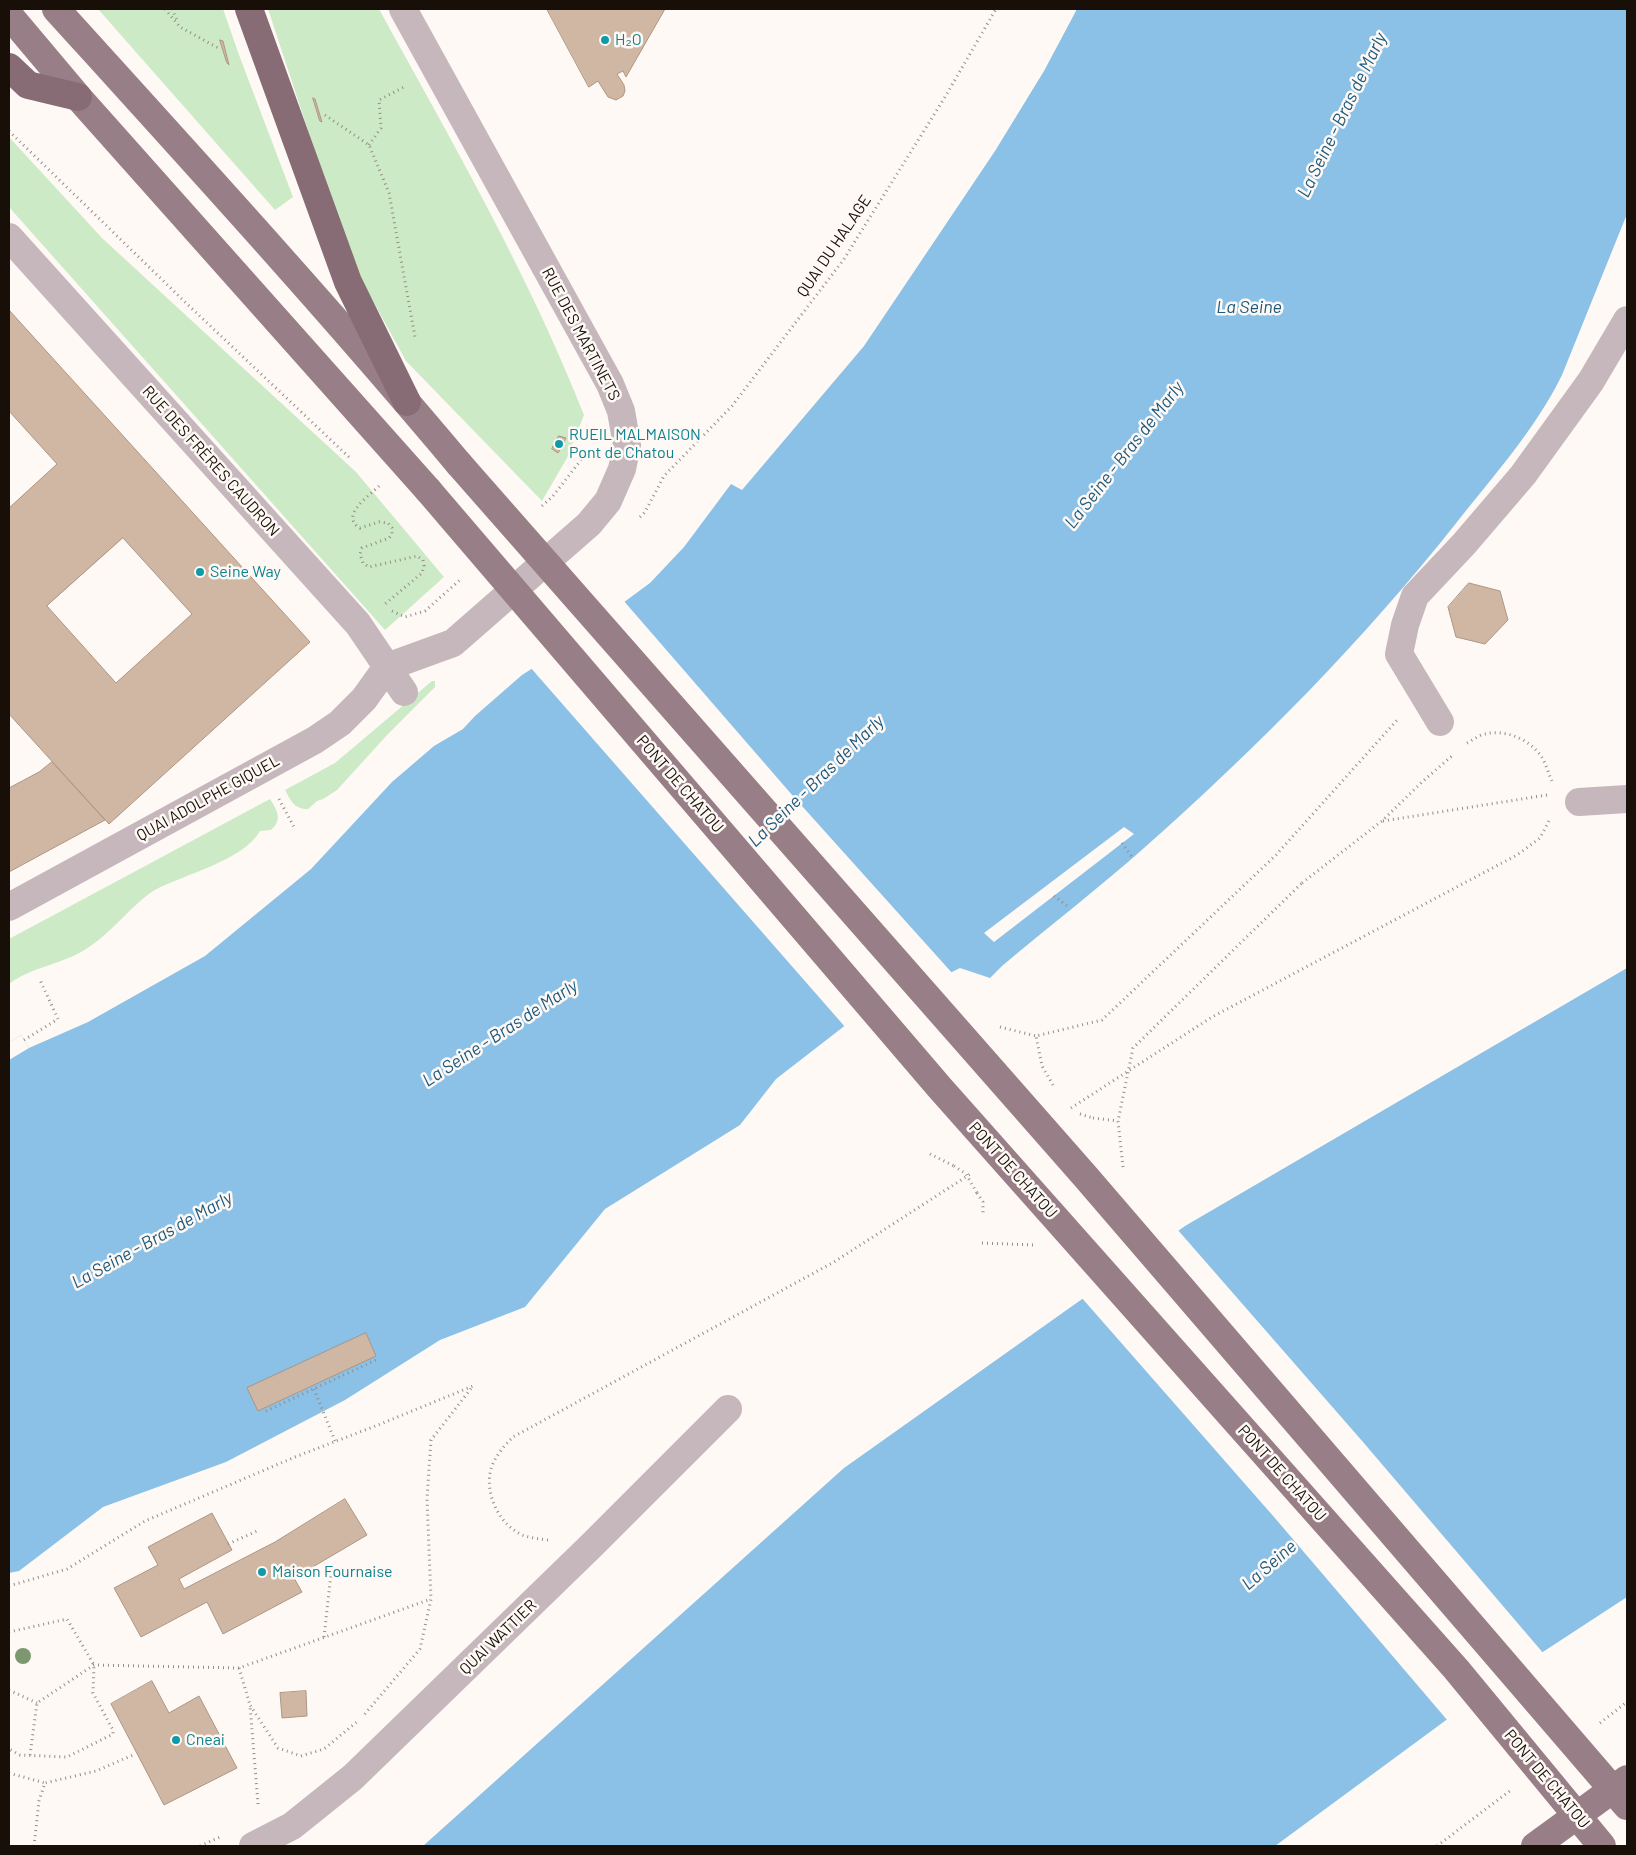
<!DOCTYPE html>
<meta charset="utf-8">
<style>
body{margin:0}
#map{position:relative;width:1636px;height:1855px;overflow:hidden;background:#fef9f5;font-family:Barlow,sans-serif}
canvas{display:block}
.frame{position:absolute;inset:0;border:10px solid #170f08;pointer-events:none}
</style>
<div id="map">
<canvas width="1636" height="1855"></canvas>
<div class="frame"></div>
</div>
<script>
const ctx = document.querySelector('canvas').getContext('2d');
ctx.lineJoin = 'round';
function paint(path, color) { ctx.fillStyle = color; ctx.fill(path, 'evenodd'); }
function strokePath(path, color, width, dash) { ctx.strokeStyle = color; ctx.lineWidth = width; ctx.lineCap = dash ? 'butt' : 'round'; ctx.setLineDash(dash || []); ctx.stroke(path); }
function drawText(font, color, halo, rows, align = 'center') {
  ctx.font = font + ' Barlow,sans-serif'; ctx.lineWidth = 5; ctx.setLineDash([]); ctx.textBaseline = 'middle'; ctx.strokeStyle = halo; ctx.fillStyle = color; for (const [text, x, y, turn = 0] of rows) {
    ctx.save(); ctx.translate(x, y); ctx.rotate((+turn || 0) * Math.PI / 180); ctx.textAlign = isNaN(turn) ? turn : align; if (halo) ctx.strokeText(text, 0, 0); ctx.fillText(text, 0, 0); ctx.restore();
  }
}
paint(new Path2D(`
 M98,9H223L239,55L293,197L275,210Z
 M268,9H379C452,142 528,273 584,415L567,458L542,501L406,361L351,261Z
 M9,137L102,238L356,472L444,577L385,630L9,207Z
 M432,681H435V687L388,734L337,790L323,799L317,801L308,809C294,809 291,801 285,790L335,763Z
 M270,799C277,810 283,820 271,830L260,831C243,861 184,874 153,891C130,907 113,931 89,947C65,964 33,966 9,984V939Z`), '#cceac5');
paint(new Path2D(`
 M1077,9H1627V214L1562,375C1535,430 1494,475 1457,522C1363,641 1257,748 1144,848C1098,889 1049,926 1002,966L990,978L960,968L847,1024L776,1079L740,1125L605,1209L525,1307L440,1340L345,1400L226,1462L103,1507L19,1571L9,1573V1042L21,1035L29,1048L88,1022L205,956L311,869L392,782L434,746L463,729L475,716L522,675L544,661L650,583L684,547L731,484L742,490L864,346L995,151L1044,71Z
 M1627,968V1597L1506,1676L1275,1846H423L844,1468L1185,1226Z`), '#8bc0e7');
paint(new Path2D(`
 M623,600L793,796L953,974L846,1028L530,667Z
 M1124,827L1134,834L994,942L984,933Z
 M21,1035L29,1048L9,1060V1042Z
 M1177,1229L1363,1442L1544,1654L1507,1678L1448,1721L1274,1517L1081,1297Z`), '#fef9f5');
const building = new Path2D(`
 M547,9H665L626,77L623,71L617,74L624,85L625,91L623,96L616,100L608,97L598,81L589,87Z
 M220,40L223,41L229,65L227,63Z
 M313,98L315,99L322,122L320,121Z
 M9,310L310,642L109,824L9,714V508L57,464L9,411ZM123,538L192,614L116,683L47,606Z
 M559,436L566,438L558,453L552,449Z
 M1469,583L1500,591L1508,620L1485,644L1456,637L1448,607Z
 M52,762L105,820L9,872V788L39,772Z
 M366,1333L376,1356L258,1411L247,1388Z
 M345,1499L367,1535L294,1578L302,1592L223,1634L207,1602L141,1637L114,1588L158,1565L148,1547L212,1513L232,1550L179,1579L184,1589L275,1542Z
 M152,1681L169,1713L199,1696L237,1768L164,1805L111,1704Z
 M306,1691L307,1716L282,1718L280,1693Z`);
paint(building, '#cfb7a3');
strokePath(building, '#ad9683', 1);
strokePath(new Path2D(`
 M165,9L180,27L220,49
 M172,9L178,22
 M325,115L369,145L389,193L415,337
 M9,131L185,302L351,459
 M369,145L381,128L379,100L406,86
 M379,486C369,496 339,516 360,528L379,522L388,523L392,528V534L389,538L362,548L360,554L363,563L369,567L417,556L423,560L424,566L422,573L385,604
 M542,506L553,496L584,456
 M640,517L645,512L664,476L732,406L844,259L945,97L996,9
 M392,611L405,617L425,611L461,579
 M1467,743C1473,740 1479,735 1485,734C1505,729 1529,739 1541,756C1546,763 1548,773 1552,781
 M279,799L294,827
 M1383,821L1547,795
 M1122,843L1132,857
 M1302,883L1382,821L1422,782L1453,755
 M1054,896L1070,908
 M24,1040L58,1019L40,980
 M1053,1085L1042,1066L1036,1036L1102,1020L1276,855L1398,719
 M1071,1108L1212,1017L1517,855L1540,838L1550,819
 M1093,1118L1118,1121
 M930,1154L954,1166
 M977,1193L983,1202V1213
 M314,1389L335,1441
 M266,1411L376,1360
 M548,1540C540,1539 532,1538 525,1536C500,1527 484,1494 491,1469C495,1456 504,1446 513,1437L834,1262L972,1173
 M228,1544L257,1531
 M9,1586L67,1569L145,1521L295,1457L378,1425L473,1386L431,1440L427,1499L431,1599L420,1649L364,1715
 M9,1632L67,1619L94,1665L93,1693L113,1730V1734L67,1757L20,1755L9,1749
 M324,1637L331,1574
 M239,1668L250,1705
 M9,1690L37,1703
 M1600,1723L1627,1702
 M30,1755L37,1703L94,1665L239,1668L431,1599
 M9,1773L45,1783
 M258,1804L250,1705L278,1748L301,1756L324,1749L358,1721
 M34,1846L39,1801L45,1783L96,1771L133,1755
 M200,1846L220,1837
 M1437,1846L1511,1790`), '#948e88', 3, [1, 4]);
strokePath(new Path2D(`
 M9,237L358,624L404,692
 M1440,722L1399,654L1405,625L1415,596L1464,544L1523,475L1591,381L1627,320
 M1579,802L1627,799
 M9,907L315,740L340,723L364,699L387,667L453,643L589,524L608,501L622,469L627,445L621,411L610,384L403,9
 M253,1846L292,1826L353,1777L592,1545L728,1409`), '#c5b7bc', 28);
strokePath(new Path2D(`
 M56,9C192,159 329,309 459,464
 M9,15L78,97L428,490
 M1535,1846L1627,1779`), '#987f87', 28);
strokePath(new Path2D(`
 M249,9L348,282L407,402
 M9,67L28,85L78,97`), '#876b75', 28);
strokePath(new Path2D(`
 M1000,1027L1036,1036
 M1080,1114L1093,1118
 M954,1166L966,1174L977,1193
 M1123,1167L1118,1121L1133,1048L1302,883
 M982,1243L1033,1245`), '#948e88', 3, [1, 4]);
strokePath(new Path2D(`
 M459,464L1085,1176L1627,1806
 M428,490L940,1088L1456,1669L1602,1846`), '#987f87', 28);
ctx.fillStyle = '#7d9871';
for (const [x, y] of [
 [23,1656]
]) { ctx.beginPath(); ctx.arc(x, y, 8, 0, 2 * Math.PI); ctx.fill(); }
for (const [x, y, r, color] of [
 [605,40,5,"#0f9aa8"],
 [559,444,5,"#0f9aa8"],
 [200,572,5,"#0f9aa8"],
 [262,1572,5,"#0f9aa8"],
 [176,1740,5,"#0f9aa8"]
]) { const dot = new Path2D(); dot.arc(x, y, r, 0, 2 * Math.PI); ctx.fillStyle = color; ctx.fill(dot); strokePath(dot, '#fef9f5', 2); }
drawText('16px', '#0d838f', '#fef9f5', [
 ["H₂O",615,40],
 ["RUEIL MALMAISON",569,435],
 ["Pont de Chatou",569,453],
 ["Seine Way",210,572],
 ["Maison Fournaise",272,1572],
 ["Cneai",186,1740]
], 'left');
drawText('16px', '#170f08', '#fef9f5', [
 ["QUAI DU HALAGE",834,246,-56],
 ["RUE DES MARTINETS",581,334,62],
 ["RUE DES FRÈRES CAUDRON",211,461,48],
 ["PONT DE CHATOU",680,784,49],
 ["QUAI ADOLPHE GIQUEL",208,798,-29],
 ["PONT DE CHATOU",1013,1170,48],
 ["PONT DE CHATOU",1282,1473,48],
 ["QUAI WATTIER",498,1637,-44],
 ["PONT DE CHATOU",1547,1779,50]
]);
drawText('italic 18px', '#1c597e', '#fef9f5', [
 ["La Seine - Bras de Marly",1342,115,-64],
 ["La Seine",1249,307],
 ["La Seine - Bras de Marly",1124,455,-52],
 ["La Seine - Bras de Marly",816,781,-44],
 ["La Seine - Bras de Marly",500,1033,-33],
 ["La Seine - Bras de Marly",152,1240,-29],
 ["La Seine",1269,1565,-41]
]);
</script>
